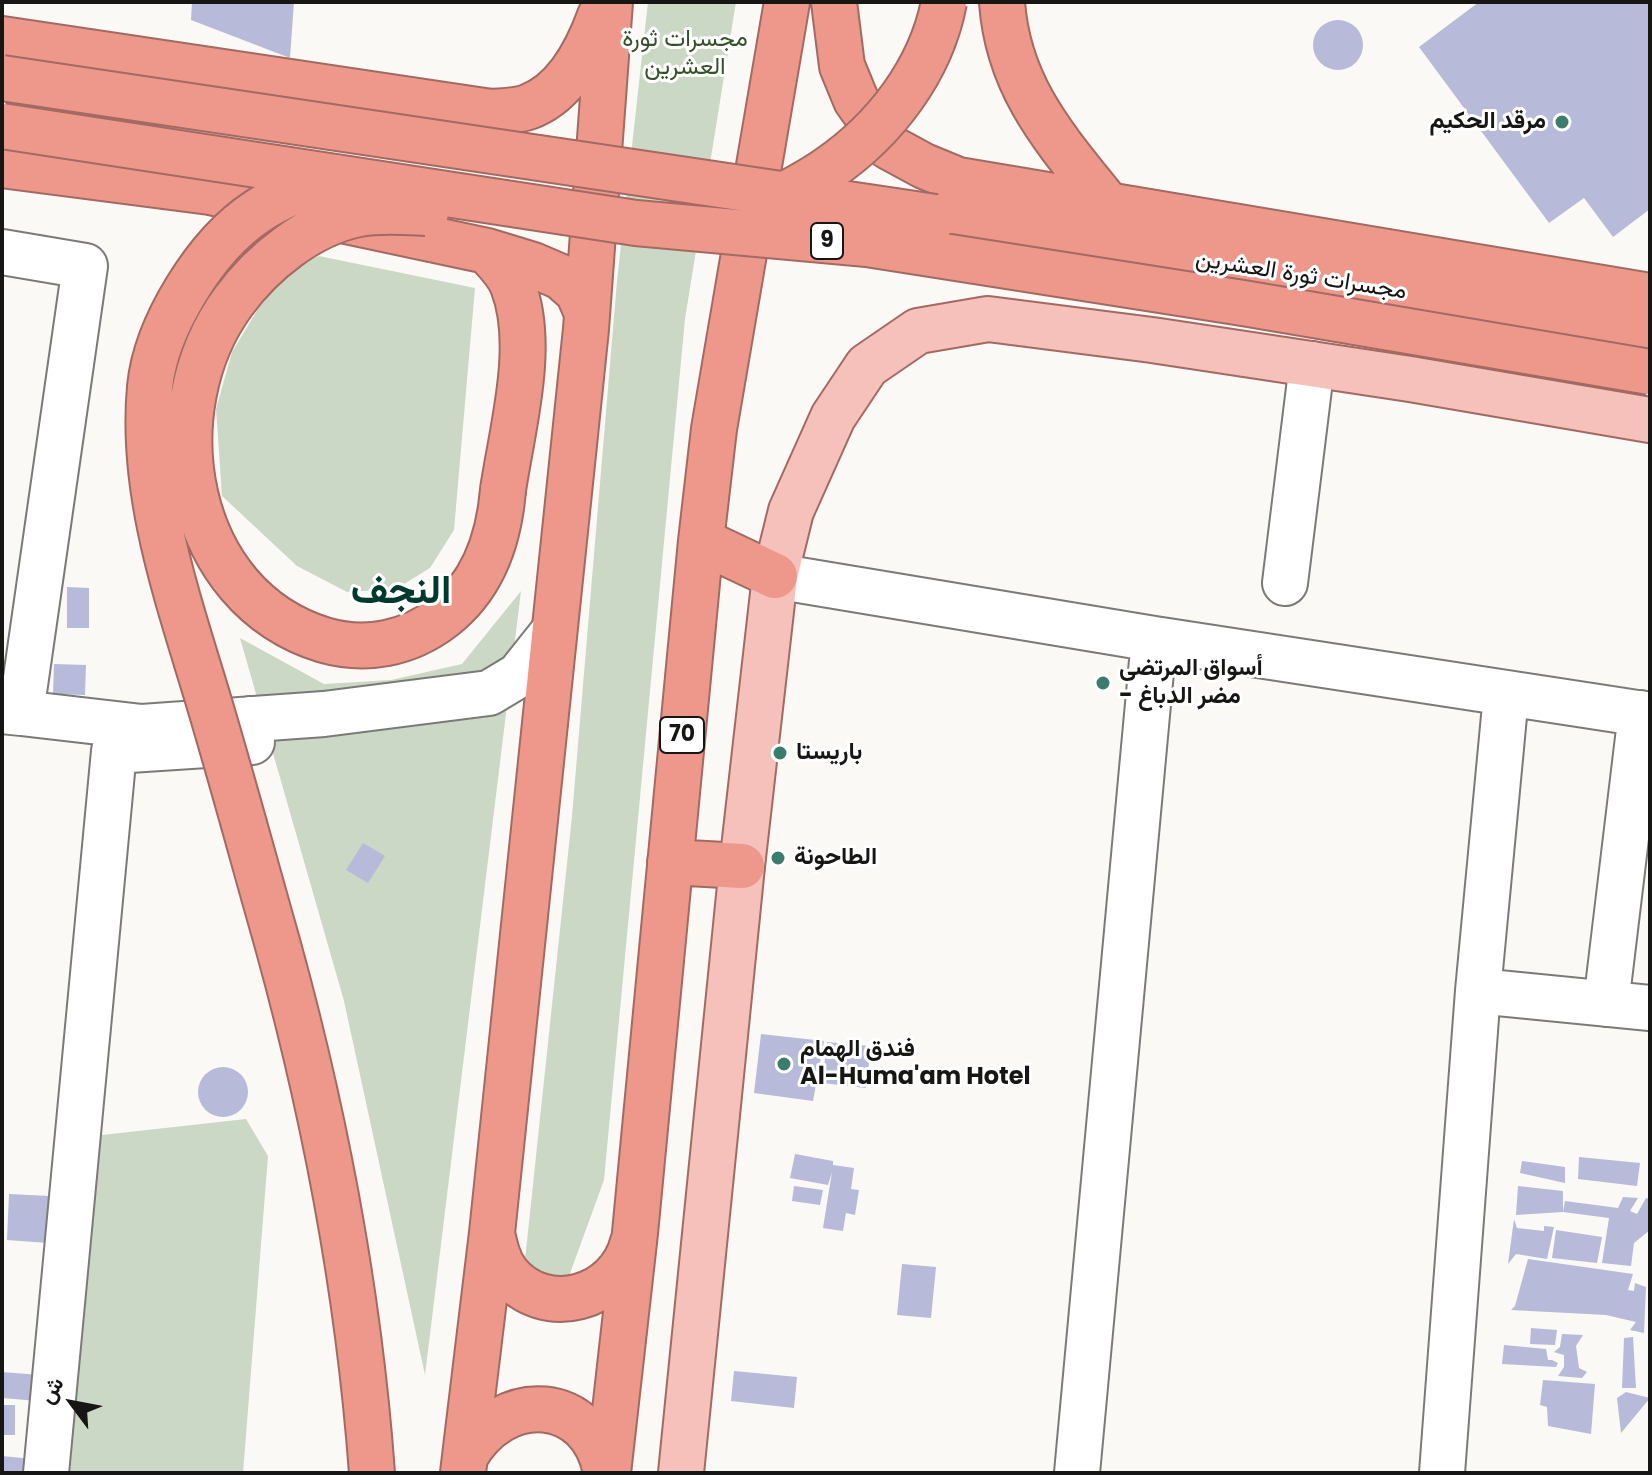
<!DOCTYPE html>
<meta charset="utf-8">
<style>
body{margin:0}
#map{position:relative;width:1652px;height:1475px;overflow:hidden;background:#faf9f6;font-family:Poppins,Vazirmatn,sans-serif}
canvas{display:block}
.frame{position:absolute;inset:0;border:4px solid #161615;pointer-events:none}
.north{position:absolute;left:32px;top:1363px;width:80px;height:80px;-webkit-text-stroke:6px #fff;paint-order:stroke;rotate:302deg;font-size:22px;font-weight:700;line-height:32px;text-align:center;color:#161615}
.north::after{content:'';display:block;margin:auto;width:28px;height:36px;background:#161615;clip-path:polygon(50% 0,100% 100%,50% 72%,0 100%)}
</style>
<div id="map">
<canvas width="1652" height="1475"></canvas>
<div class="frame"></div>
<div class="north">ش</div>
</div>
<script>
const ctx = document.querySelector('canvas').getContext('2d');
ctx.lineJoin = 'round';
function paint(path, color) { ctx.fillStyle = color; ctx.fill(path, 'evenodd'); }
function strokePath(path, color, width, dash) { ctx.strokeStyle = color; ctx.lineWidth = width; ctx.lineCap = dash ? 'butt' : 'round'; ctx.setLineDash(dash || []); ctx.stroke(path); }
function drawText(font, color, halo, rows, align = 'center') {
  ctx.font = font + ' Poppins,Vazirmatn,sans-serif'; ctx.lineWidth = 6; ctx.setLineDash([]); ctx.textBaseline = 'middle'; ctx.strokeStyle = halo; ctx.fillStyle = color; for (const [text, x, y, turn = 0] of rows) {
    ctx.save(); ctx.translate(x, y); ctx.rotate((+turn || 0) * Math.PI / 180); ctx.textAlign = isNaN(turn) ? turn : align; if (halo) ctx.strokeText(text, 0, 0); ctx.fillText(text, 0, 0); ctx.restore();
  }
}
paint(new Path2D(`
 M648,2H736L685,319L604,1180L565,1287L525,1260L572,816L617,281Z
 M319,256L475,288L454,530L430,568L396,589L347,592L297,566L222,496L216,409L232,352L258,309L291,268Z
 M521,591L425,1375L344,1001L240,638L324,684L391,680L462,664Z
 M246,1119L268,1156L243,1473H68L93,1136Z`), '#cbd8c6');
paint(new Path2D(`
 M192,2H294L290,58L191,20Z
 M1479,2H1650V209L1613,237L1584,198L1549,223L1419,47Z
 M1313 45a25 25 0 1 1 50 0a25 25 0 1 1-50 0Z
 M67,587L89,588V628H67Z
 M54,664L86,665L85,695L53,694Z
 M363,843L385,856L368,883L346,870Z
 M761,1034L824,1041L813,1101L754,1093Z
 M827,1042L871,1046L866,1088L822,1083Z
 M198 1092a25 25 0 1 1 50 0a25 25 0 1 1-50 0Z
 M795,1154L833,1161V1165L854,1168L851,1189L859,1190L855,1215L846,1213L843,1231L823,1228L832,1172L828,1185L790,1178Z
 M1579,1157L1640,1163L1637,1186L1578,1179Z
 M1522,1161L1565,1167V1183L1520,1173Z
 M794,1186L823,1190L820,1205L792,1201Z
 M1518,1186L1563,1191V1212L1516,1215Z
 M9,1194L50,1196L48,1243L7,1240Z
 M1623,1197L1638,1198L1630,1211L1637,1214L1646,1198L1650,1199V1230L1634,1243L1631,1266L1602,1263L1609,1218L1563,1212L1565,1201L1618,1208Z
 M1514,1219L1517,1228L1544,1231V1226L1554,1227L1547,1259L1516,1254L1508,1264Z
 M1556,1230L1602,1237L1597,1263L1552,1258Z
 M1528,1259L1633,1274L1628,1290L1634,1291L1635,1283L1646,1287L1644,1333L1630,1330L1636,1322L1606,1315L1511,1310L1515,1306Z
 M902,1264L936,1267L931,1318L897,1315Z
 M1531,1328L1557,1330L1555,1345L1530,1344Z
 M1562,1334L1583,1335L1576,1346L1579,1368L1587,1372L1582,1378L1558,1376L1564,1367V1355L1554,1352L1560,1347Z
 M1633,1337L1636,1388H1622L1624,1338Z
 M1504,1345L1546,1349L1548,1360H1552L1558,1363L1556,1367L1502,1364Z
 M734,1371L797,1377L794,1408L731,1401Z
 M2,1372L40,1375L38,1401L2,1398Z
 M1543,1380L1595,1384L1591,1434L1548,1426L1547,1407L1540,1405Z
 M1626,1392L1650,1398L1621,1433L1617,1398Z
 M2,1405H15V1435H2Z
 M2,1456L33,1459L31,1473H2Z`), '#b7bad8');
const minor = new Path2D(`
 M2,252L85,266L21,713L2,711
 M775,576L1154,639L1650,715
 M1285,583L1312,364
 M21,713L142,727L324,714L489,693L519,675L554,631
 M1478,991L1650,1008
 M1606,1004L1641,713
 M46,1473L114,751L252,742L249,719
 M1077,1473L1154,639
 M1442,1473L1478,991L1506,695`);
const major = new Path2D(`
 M681,1473L742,866L775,576L791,511L833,417L867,366L918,331L988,319L1152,340L1410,379L1650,420`);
const highway = new Path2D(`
 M834,2L842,66L856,100L889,147L924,166L958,180L1650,296
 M1002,2C1008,88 1056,140 1107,204
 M2,39L491,112C502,111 518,111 528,107C566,93 587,52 600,16
 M2,165L210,192L487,251L533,265L561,277L578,292L587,313
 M935,217L1650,334
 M487,251C497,262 508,272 513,286C536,346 512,429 503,490
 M701,541L775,576
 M670,862L742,866
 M492,1233C495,1247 498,1261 507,1273C545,1320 619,1299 633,1242
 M465,1457C503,1388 592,1394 606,1473
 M463,1473L492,1233L586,329L610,2
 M608,1473L635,1233L701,541L714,429L787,2`);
strokePath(minor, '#7b7a77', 48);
strokePath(major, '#a26a62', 48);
strokePath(highway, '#a26a62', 48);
strokePath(minor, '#fff', 44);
strokePath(major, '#f5c1ba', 44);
strokePath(highway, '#ee988c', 44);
const highwayBridge = new Path2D(`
 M2,78L935,217
 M2,126L636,223L867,244L1243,303L1650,372
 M336,177C309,185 282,195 258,211C206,245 156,326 150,387C140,493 178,599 208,699C229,769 248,839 268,910C321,1094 358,1282 372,1473
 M775,200C793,190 811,181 828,169C885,130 931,70 944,2
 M426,213C404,212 381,210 359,214C309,224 262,262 233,302C153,411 183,597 324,640C366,652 408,644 443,617C483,586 499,539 503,490`);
strokePath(highwayBridge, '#a26a62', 48, []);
strokePath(highwayBridge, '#ee988c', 44);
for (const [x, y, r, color] of [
 [1562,122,8,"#3c7c6c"],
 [1103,683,8,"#3c7c6c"],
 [780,753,8,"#3c7c6c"],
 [778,858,8,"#3c7c6c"],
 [784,1064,8,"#3c7c6c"]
]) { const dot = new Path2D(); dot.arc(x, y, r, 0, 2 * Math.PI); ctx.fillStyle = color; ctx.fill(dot); strokePath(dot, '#fff', 3); }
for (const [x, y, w] of [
 [827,241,32],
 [682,735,44]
]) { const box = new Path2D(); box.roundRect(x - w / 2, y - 18, w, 36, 6); ctx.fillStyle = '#fff'; ctx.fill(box); strokePath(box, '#161615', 2); }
drawText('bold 22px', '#161615', null, [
 ["9",827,241],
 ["70",682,735]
]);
drawText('24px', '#355129', '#fff', [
 ["مجسرات ثورة",685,40],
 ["العشرين",685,68]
]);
drawText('bold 24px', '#161615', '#fff', [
 ["مرقد الحكيم",1546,122,"right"],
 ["أسواق المرتضى",1119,669],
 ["- مضر الدباغ",1119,697],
 ["باريستا",796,753],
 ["الطاحونة",794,858],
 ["فندق الهمام",800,1050],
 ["Al-Huma'am Hotel",800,1078]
], 'left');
drawText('24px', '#161615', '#fff', [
 ["مجسرات ثورة العشرين",1301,276,9]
]);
drawText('bold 40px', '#003a2f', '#fff', [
 ["النجف",401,593]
]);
</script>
